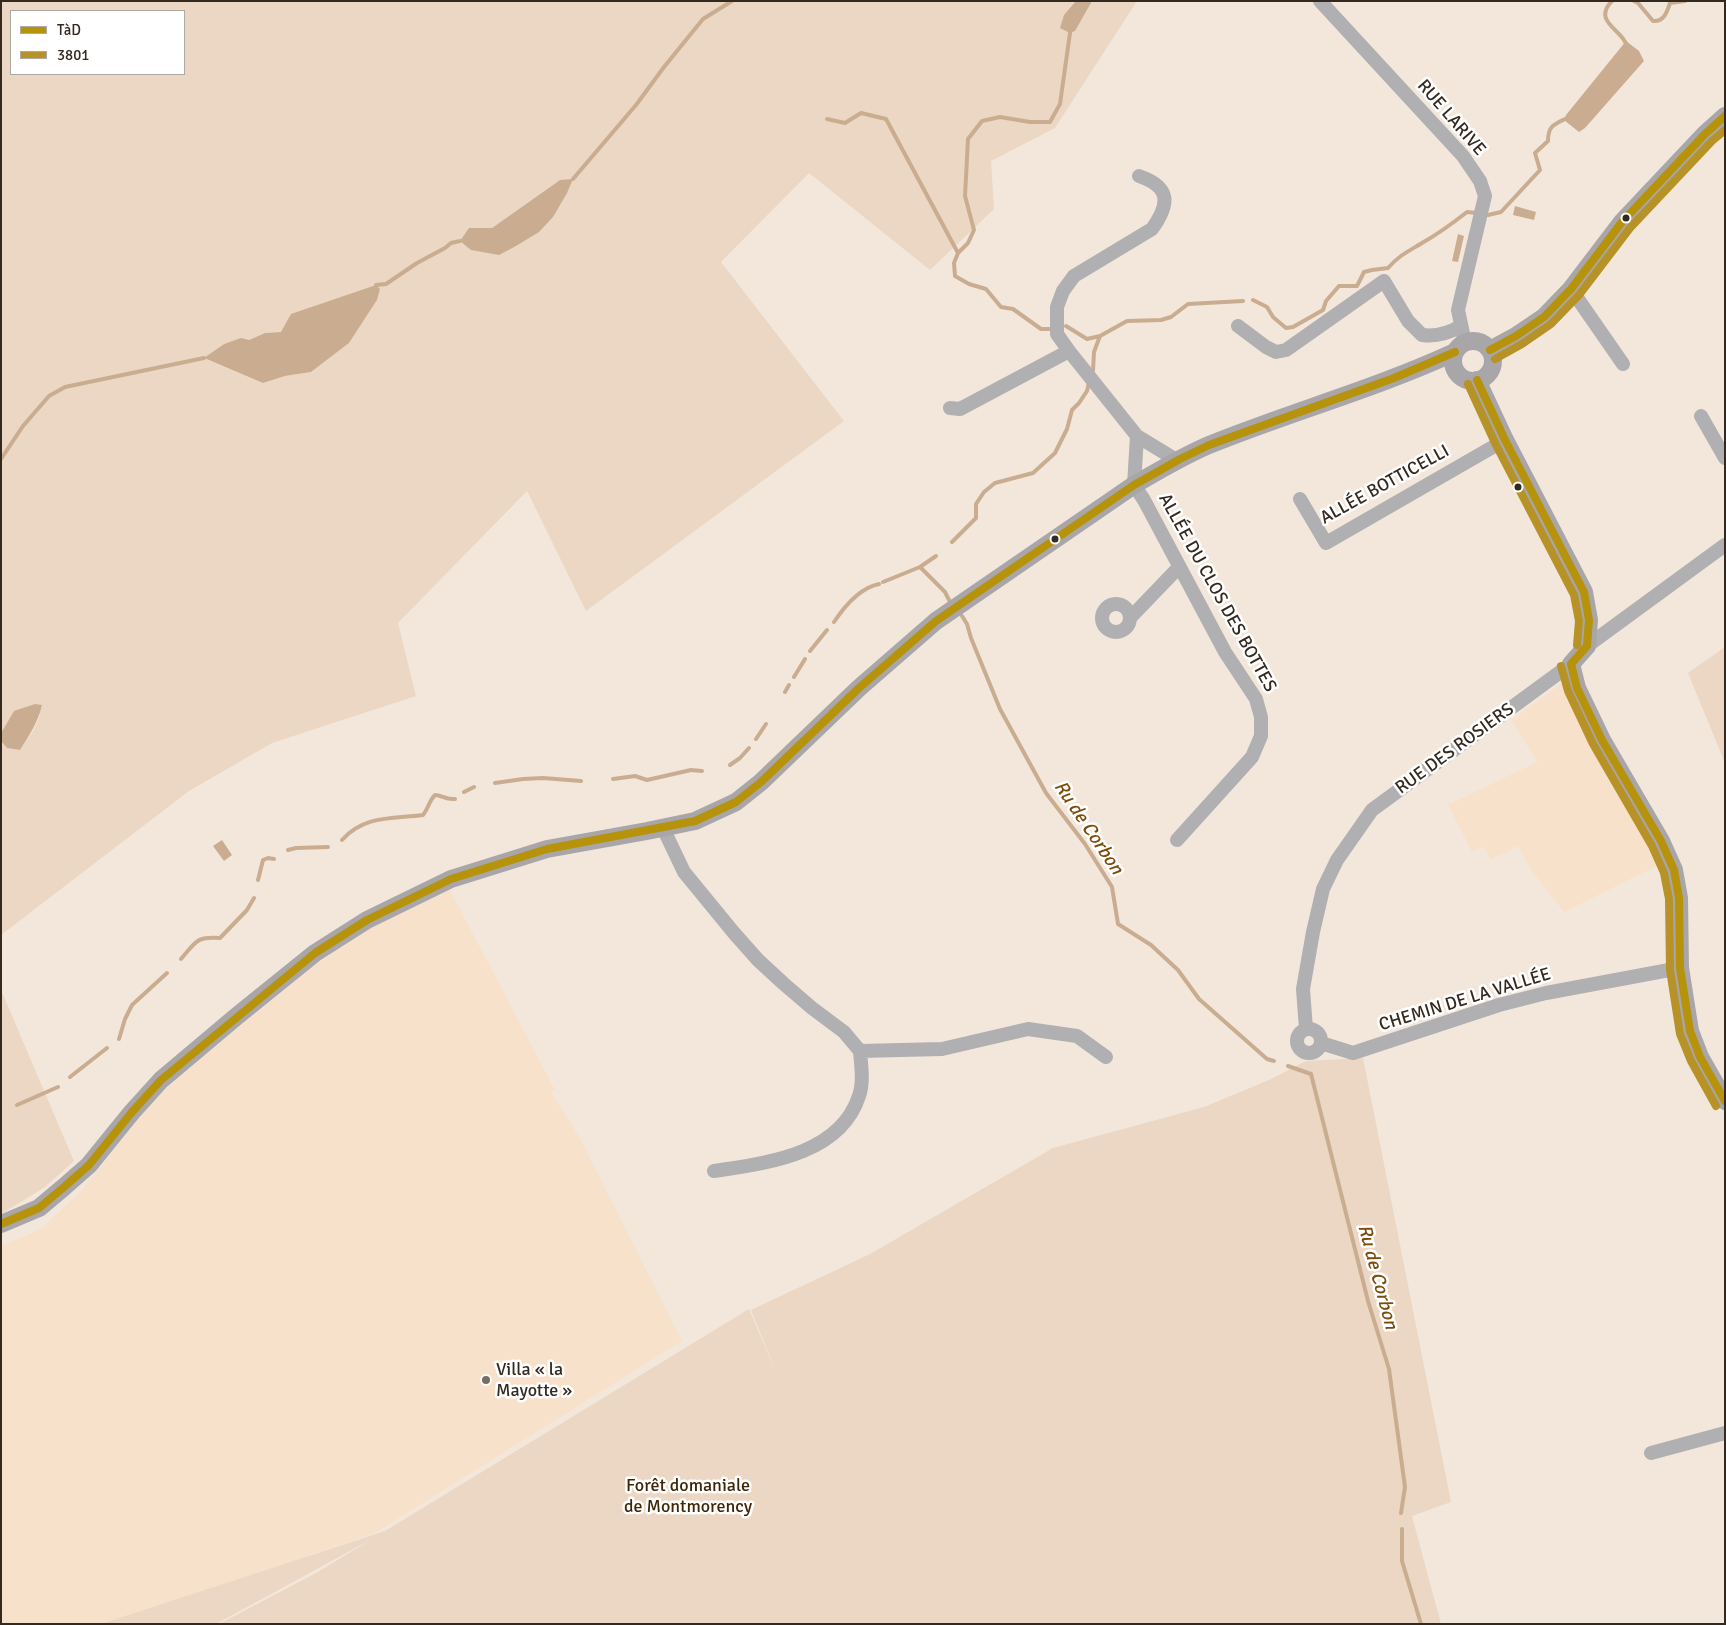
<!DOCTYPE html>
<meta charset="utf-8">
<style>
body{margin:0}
#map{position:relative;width:1726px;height:1625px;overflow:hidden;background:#f3e7dc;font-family:Signika,sans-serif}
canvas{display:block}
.frame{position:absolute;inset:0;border:2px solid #33291f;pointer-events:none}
.legend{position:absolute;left:10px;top:10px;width:175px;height:65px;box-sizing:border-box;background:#fff;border:1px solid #ada9a5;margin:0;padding:6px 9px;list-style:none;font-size:15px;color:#33291f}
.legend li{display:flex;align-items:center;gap:10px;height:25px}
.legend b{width:25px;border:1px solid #ada9a5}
</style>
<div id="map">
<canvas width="1726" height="1625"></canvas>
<div class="frame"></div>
<ul class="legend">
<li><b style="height:6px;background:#b7920b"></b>TàD</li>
<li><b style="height:6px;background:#b79227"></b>3801</li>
</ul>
</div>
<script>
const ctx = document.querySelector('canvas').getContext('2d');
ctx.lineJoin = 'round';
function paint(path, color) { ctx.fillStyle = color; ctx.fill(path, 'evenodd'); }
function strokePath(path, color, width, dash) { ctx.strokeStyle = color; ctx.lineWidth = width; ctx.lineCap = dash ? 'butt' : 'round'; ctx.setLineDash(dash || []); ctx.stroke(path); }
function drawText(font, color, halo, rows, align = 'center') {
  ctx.font = font + ' Signika,sans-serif'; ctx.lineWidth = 5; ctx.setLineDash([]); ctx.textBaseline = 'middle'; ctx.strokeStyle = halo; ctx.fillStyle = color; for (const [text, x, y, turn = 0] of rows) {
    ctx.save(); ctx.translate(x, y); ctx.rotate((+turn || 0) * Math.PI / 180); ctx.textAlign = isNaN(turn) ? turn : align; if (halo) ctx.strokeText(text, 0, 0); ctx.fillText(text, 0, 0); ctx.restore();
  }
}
paint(new Path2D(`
 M1563,682L1650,835L1659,865L1564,912L1529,867L1518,846L1491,860L1484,847L1472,852L1448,805L1537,762L1511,720Z
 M450,890L555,1090L551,1092L579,1136L682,1341L375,1533L108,1624H1V1245L28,1235L43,1227L81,1191L152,1102L187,1070L323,958L365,930Z`), '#f8e1cb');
paint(new Path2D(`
 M1,1H1137L1055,128L991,161L994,209L930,270L809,173L721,262L844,421L586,611L527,491L398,623L416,696L272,743L189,791L1,935V741L7,748L20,750L33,731L40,715L14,711L1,733ZM11,11H184V74H11ZM560,180L471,250L469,228H492ZM380,289L377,300L349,343L311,372L285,376L263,383L205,359L223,344L249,340L265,333L281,332Z
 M1725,647V763L1688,673Z
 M1,990L74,1161L45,1187L1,1214Z
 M1363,1058L1451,1502L1412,1516L1441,1624H219L316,1573L372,1539L216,1624H101L385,1531L749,1309L779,1379L751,1310L870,1254L1053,1148L1204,1107L1269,1080L1306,1061Z`), '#ebd7c3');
paint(new Path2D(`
 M1076,1H1092L1075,31L1070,33L1060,28L1064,15Z
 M1626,41L1639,51L1644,61L1585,128L1579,132L1564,120L1566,115Z
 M573,179L567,193L553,217L539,232L516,246L499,255L471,250L460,241L469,228H492L560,180Z
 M1515,206L1536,212L1534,220L1513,215Z
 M1458,234L1464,236L1458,262L1452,261Z
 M376,285L380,289L377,300L349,343L311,372L285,376L263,383L204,358L224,344L241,338L249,340L265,333L281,332L291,314Z
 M35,704L42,705C38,722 29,736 20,750L7,748L1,741V733L14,711Z
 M222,840L232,855L224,861L213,846Z`), '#caad90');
strokePath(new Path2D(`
 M1612,1C1592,21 1622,30 1626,44
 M1634,1L1638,3L1653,21C1664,22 1667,12 1670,3L1685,1
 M827,119L845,123L861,113L886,119L958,253
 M573,179L636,105L664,67L703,19L732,1
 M1488,215L1501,212L1540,170L1535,153L1548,141C1548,125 1555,124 1567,118
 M376,285L386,284L417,263L445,248L451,243L460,241
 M1253,300L1267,307L1273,317L1286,328L1293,327L1323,310L1326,301L1339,286H1357L1364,272L1372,270L1388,268C1398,256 1409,251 1422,243C1438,234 1453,223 1467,212L1477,213
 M1066,326L1087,339L1100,336
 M1049,329H1041L1013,309L1001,307L986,289L969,284L955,276L954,263L958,253L968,243L974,230L965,196L968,139L982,121L1000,117L1030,122H1050L1060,104L1070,33
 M1093,371L1094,352L1100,336L1127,321L1161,320L1171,317L1188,304L1243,301
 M1,459L23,426L49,396L65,387L204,358
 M952,542L976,518V504L984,492L995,483L1033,473L1055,453L1067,429L1072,410L1079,403L1087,391L1089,382
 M920,567L945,592L949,600
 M883,582L920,567L936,556
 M962,616L967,624L971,638L1000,709L1046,793L1085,844L1112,887L1118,924L1151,945L1178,970L1199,999L1267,1059L1274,1061
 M834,622C844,607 859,588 879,584
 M810,651L827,630
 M794,677L805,659
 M785,692L789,685
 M756,739L766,724
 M730,765L740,758L749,748
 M613,779L635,776L647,780L691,770L702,771
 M495,783L523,779L543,778L581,781
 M464,792L474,787
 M342,840C364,815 393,819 423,815C428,809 429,801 435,795C442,795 445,800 455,799
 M288,850L296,848L328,847
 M258,880L263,860L268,858L274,859
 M181,959C196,942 196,936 220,938L247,910L254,898
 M119,1039L125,1019L132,1005L167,973
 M1288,1066L1311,1074L1368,1301L1389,1369L1405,1487L1401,1513
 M70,1077L107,1048
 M17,1105L58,1087
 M1402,1529V1561L1421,1624`), '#caad90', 4);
strokePath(new Path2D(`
 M1320,1L1463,156L1480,181L1485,196L1458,310L1465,343
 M1139,176C1171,187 1170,204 1152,229L1074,276L1063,291L1057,307V334L1069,351L1137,436L1134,485L1144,500L1225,652L1256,699L1261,717V736L1252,757L1177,840
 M1571,289L1623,364
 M1238,326L1266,347L1276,352L1286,350L1384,281L1408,321L1422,335C1436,337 1449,333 1461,326
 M950,408L960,409L1069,351
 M1701,416L1725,458
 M1137,436L1178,461
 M1300,499L1326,543L1505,440
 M1102 618a14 14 0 1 1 28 0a14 14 0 1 1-28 0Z
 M1131,617L1179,567
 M1587,646L1725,545
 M663,828L684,872L734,933L758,960L784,984L812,1008L844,1032L860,1051
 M1297 1041a12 12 0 1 1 24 0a12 12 0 1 1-24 0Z
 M1306,1029L1303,989L1313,932L1323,889L1337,860L1372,810L1571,664
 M1321,1043L1353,1053L1499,1005L1546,993L1680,968
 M860,1051L942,1049L1028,1029L1077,1036L1106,1057
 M714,1171C766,1163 840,1155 859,1096C864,1082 861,1065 860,1051
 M1651,1453L1725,1433`), '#b0afb2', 14);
strokePath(new Path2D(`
 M1453 361a20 20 0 1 1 40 0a20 20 0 1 1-40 0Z
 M1490,350L1516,336L1544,317L1571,289L1622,222L1705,134L1725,116
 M1477,380L1505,440L1584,592L1589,620L1587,646L1571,664L1577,688L1602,740L1661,841L1674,870L1679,898L1680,968L1690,1031L1700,1057L1725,1101
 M1,1224L39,1208L64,1187L89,1165L132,1112L161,1080L237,1016L315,953L367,920L451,879L547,849L647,831L695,821L736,802L761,782L859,688L936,621L1134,485C1158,471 1183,456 1209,445C1290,412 1375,389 1455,352`), '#a8a6a8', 18);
strokePath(new Path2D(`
 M1490,350L1516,336L1544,317L1571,289L1622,222L1705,134L1725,116
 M1477,380L1505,440L1584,592L1589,620L1587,646L1571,664L1577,688L1602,740L1661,841L1674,870L1679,898L1680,968L1690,1031L1700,1057L1725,1101
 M1,1224L39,1208L64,1187L89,1165L132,1112L161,1080L315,953L367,920L451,879L547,849L695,821L736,802L761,782L859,688L936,621L1134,485L1180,459L1209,445L1394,378L1455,352`), '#b7920b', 8);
strokePath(new Path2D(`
 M1495,359L1522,344L1551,324L1579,295L1630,228L1712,141L1725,130
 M1468,384L1496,445L1574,595L1579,621L1577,645
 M1561,666L1568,691L1593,744L1652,846L1664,873L1669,899L1670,970L1680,1034L1691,1061L1716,1106`), '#b79227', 8);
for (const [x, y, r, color] of [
 [1626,218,4.5,"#33291f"],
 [1518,487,4.5,"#33291f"],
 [1055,539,4.5,"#33291f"],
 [486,1380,5,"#766c61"]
]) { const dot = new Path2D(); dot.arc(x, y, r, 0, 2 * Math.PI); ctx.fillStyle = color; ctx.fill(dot); strokePath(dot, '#fff', 2); }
drawText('18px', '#33291f', '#fff', [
 ["RUE LARIVE",1451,118,49],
 ["ALLÉE BOTTICELLI",1385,485,-29],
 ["ALLÉE DU CLOS DES BOTTES",1217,593,61],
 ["RUE DES ROSIERS",1455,749,-36],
 ["CHEMIN DE LA VALLÉE",1465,1000,-17]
]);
drawText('18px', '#33291f', '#fff', [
 ["Villa « la",496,1370],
 ["Mayotte »",496,1391]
], 'left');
drawText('18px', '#3f2506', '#fff', [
 ["Forêt domaniale",688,1486],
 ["de Montmorency",688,1507]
]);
drawText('italic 19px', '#7c4b09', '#fff', [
 ["Ru de Corbon",1088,828,56],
 ["Ru de Corbon",1377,1277,75]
]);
</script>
